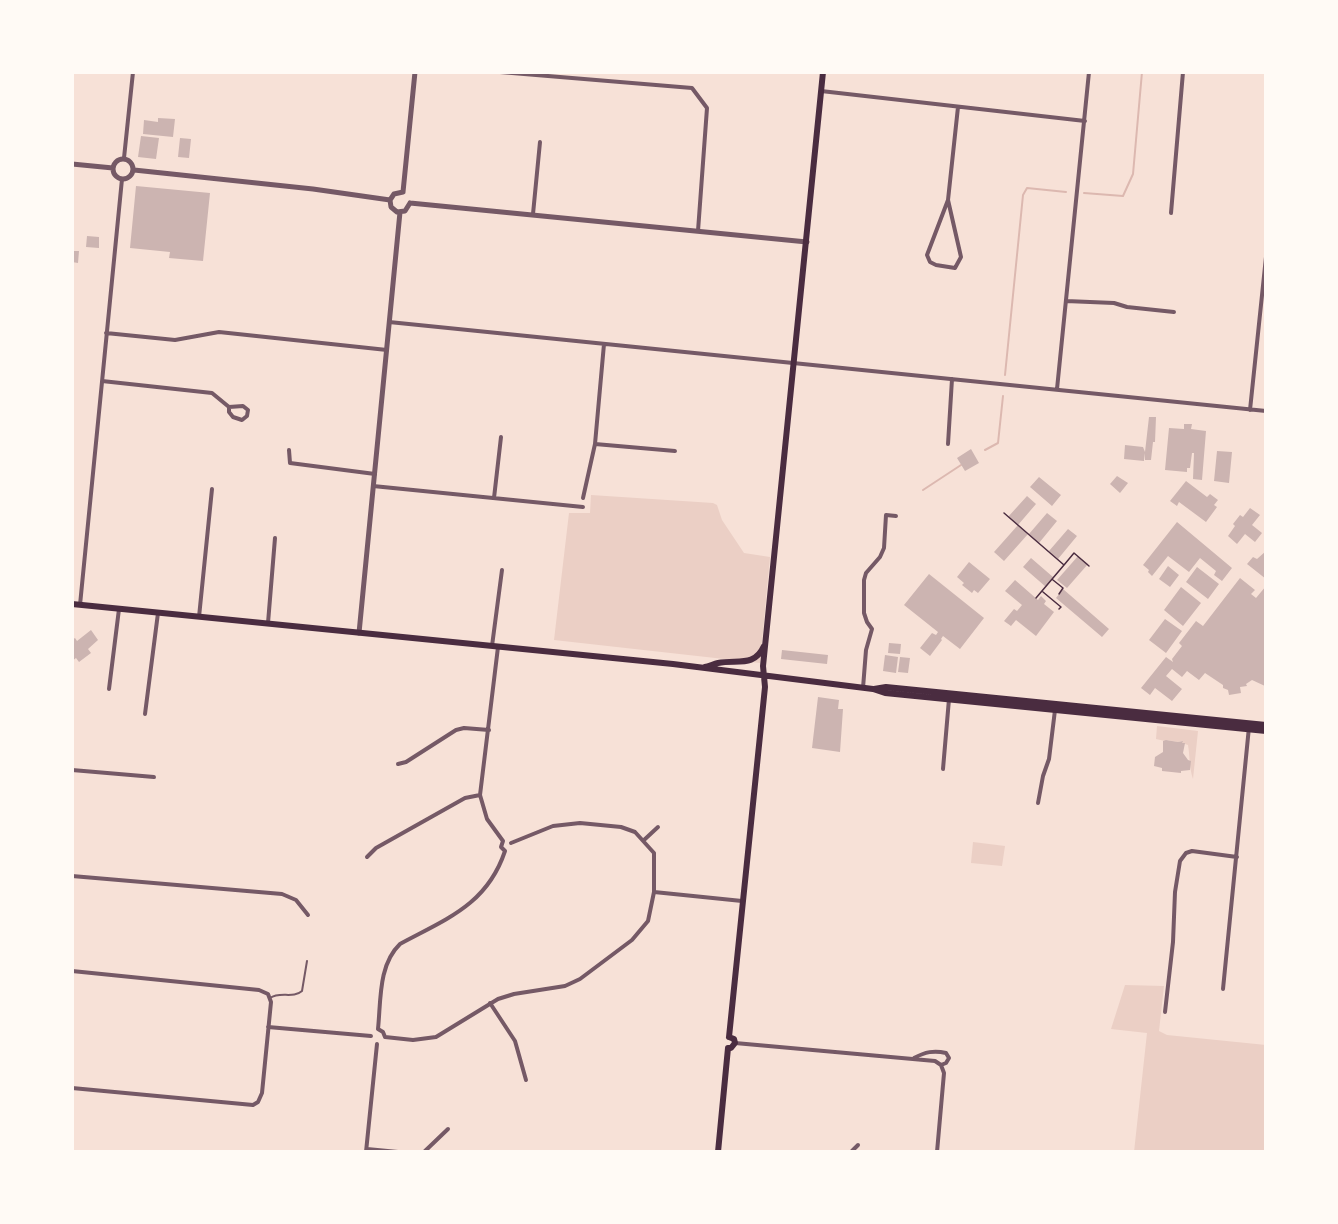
<!DOCTYPE html>
<style>
body{margin:0}
#map{position:relative;width:1338px;height:1224px;overflow:hidden;background:#f7e1d7;font-family:"Roboto Condensed",sans-serif}
canvas{display:block}
.frame{position:absolute;inset:0;border:74px solid #fffaf5;pointer-events:none}
</style>
<div id="map">
<canvas width="1338" height="1224"></canvas>
<div class="frame"></div>
</div>
<script>
const ctx = document.querySelector('canvas').getContext('2d');
ctx.lineJoin = 'round';
function paint(path, color) { ctx.fillStyle = color; ctx.fill(path, 'evenodd'); }
function strokePath(path, color, width, dash) { ctx.strokeStyle = color; ctx.lineWidth = width; ctx.lineCap = dash ? 'butt' : 'round'; ctx.setLineDash(dash || []); ctx.stroke(path); }
paint(new Path2D(`
 M591,495L713,503L717,505L722,520L744,553L770,557L760,663L554,640L569,513H590Z
 M1157,726L1198,731L1193,779C1189,768 1190,756 1188,745L1182,743V741L1178,742L1167,740L1165,741L1156,739Z
 M973,842L1005,846L1002,866L971,863Z
 M1125,985L1164,986L1159,1031L1167,1035L1266,1045V1152H1134L1147,1033L1111,1029Z`), '#ebcfc5');
strokePath(new Path2D(`
 M1084,193L1123,196L1133,174L1142,72
 M1005,375L1023,195L1027,188L1066,192
 M985,450L998,443L1003,396
 M923,490L961,465`), '#dcb8b0', 2);
paint(new Path2D(`
 M158,118L175,119L173,137L143,134L144,120L158,122Z
 M141,136L159,138L156,159L138,157Z
 M180,138L191,139L189,158L178,157Z
 M136,186L210,193L203,261L169,258L170,252L130,248Z
 M87,236L99,237V248L86,247Z
 M72,251H79L78,263L72,262Z
 M1149,417H1156L1155,442H1153L1151,460H1145L1144,453V461L1124,459L1125,445L1143,447L1145,452Z
 M1184,424H1192L1191,429L1206,431L1202,480L1193,479L1194,453H1192L1190,468H1187V472L1165,470L1169,428L1184,429Z
 M971,449L979,463L965,471L957,458Z
 M1217,451L1232,452L1229,483L1214,481Z
 M1117,476L1128,483L1120,493L1110,484Z
 M1039,477L1061,495L1052,506L1030,487Z
 M1186,481L1207,497L1210,494L1218,500L1214,505L1217,507L1206,522L1179,502L1177,506L1170,501Z
 M1027,496L1036,504L1018,525L1028,534L1004,561L994,552L1018,525L1008,517Z
 M1250,508L1260,515L1252,525L1262,533L1255,542L1245,534L1237,544L1228,536L1235,526L1233,524L1240,515L1243,517Z
 M1047,513L1057,521L1039,543L1029,534Z
 M1177,522L1232,568L1222,581L1214,575L1216,571L1200,558L1189,572L1168,556L1152,576L1148,572L1149,570L1143,565Z
 M1068,529L1077,536L1058,559L1049,551Z
 M1266,551V579L1247,564L1253,557L1257,559Z
 M1078,556L1088,564L1067,588L1057,580Z
 M1031,558L1053,577L1046,587L1023,567Z
 M969,562L990,579L978,593L974,590L972,593L962,585L964,583L957,577Z
 M1168,566L1179,575L1170,587L1159,579Z
 M1197,567L1219,584L1208,599L1186,582Z
 M929,574L984,618L960,649L943,636L941,639L942,640L930,656L920,648L932,633L936,635L938,632L904,605Z
 M1240,578L1255,590L1251,594L1256,598L1266,586L1265,686L1252,680L1246,684L1247,686L1240,687L1241,693L1229,695L1228,690L1223,688V685L1205,673L1199,680L1187,671L1182,677L1172,669L1166,676L1182,689L1172,701L1155,688L1150,695L1141,688L1166,657L1173,662L1172,659L1182,646L1179,643L1196,621L1203,626Z
 M1015,580L1038,600L1041,596L1046,601L1044,604L1054,612L1036,636L1016,620L1011,626L1004,621L1014,609L1017,611L1022,605L1005,591Z
 M1181,587L1201,603L1183,626L1164,610Z
 M1063,589L1109,629L1102,637L1056,598Z
 M1165,619L1182,631L1166,653L1149,640Z
 M91,630L98,640L88,649L91,653L79,662L76,658L72,661V640L75,638L77,641Z
 M889,643L901,644L900,654L888,653Z
 M782,650L828,655L827,664L781,659Z
 M885,655L898,657L896,673L883,671Z
 M900,657L910,658L908,673L898,672Z
 M818,697L839,700L838,709H843L840,752L812,748Z
 M1166,740L1178,742L1183,741L1182,743H1185L1183,753L1188,760L1191,761L1190,770L1181,771V773L1162,771V768L1154,766L1155,757L1163,752V741Z`), '#ccb4b1');
strokePath(new Path2D(`
 M1004,513L1064,565L1074,553L1089,566
 M1053,580L1063,588L1059,594
 M1043,592L1061,607L1059,609
 M1036,598L1064,565`), '#4a2c40', 1.5);
strokePath(new Path2D(`
 M270,998C280,991 293,999 302,991L307,961`), '#755966', 2);
strokePath(new Path2D(`
 M500,72L692,88L707,108L698,231
 M821,91L1085,121
 M124,158L133,72
 M948,200L927,255L930,262L936,265L955,268L961,257L948,200L958,107
 M1171,213L1183,72
 M533,214L540,142
 M1066,301L1114,303L1127,307L1174,312
 M389,322L1266,411
 M106,333L175,340L219,332L387,350
 M102,381L212,393L229,407V412L233,417L242,420L247,416L248,410L243,406L229,407
 M1057,389L1089,72
 M1250,410L1266,257
 M595,444L675,451
 M948,444L952,379
 M289,450L290,463L375,474
 M373,486L583,507
 M494,498L501,437
 M583,498L595,444L604,344
 M80,605L122,179
 M199,617L212,489
 M268,623L275,538
 M492,646L502,570
 M498,647L480,795L487,819L503,841
 M863,688L866,650L872,629L867,622L864,613V580L866,573L880,557L884,548L886,515L896,516
 M109,689L119,609
 M145,714L158,613
 M398,764L406,762L456,730L464,728L489,730
 M943,769L949,699
 M72,770L154,777
 M1038,803L1043,776L1049,759L1055,710
 M644,840L658,827
 M503,841L501,847L505,851
 M367,857L376,848L465,798L480,795
 M72,876L282,894L296,900L308,915
 M654,892L742,901
 M72,971L259,990L268,994L271,1002L262,1093L258,1102L253,1105L72,1088
 M1223,989L1249,727
 M490,1003L515,1041L526,1080
 M1165,1012L1173,942L1175,892L1180,861L1186,853L1192,851L1237,857
 M268,1027L371,1036
 M378,1029C381,1001 378,965 400,944C446,919 487,905 505,851
 M378,1029L383,1032L385,1037
 M385,1037L413,1040L436,1037L498,999L514,994L565,986L580,979L632,940L648,921L654,892V853L635,832L621,827L580,823L553,826L511,843
 M735,1043L935,1061L941,1065L944,1073L937,1152
 M914,1058C925,1052 934,1050 946,1053L949,1058L946,1063L941,1065
 M367,1149L398,1152
 M366,1152L377,1044
 M424,1152L448,1129
 M851,1152L858,1145`), '#755966', 4);
strokePath(new Path2D(`
 M113 169a10 10 0 1 1 20 0a10 10 0 1 1-20 0Z
 M72,164L113,168
 M134,170L313,189L390,200
 M403,192L415,72
 M390,200L391,207L397,212L405,211L410,203
 M390,200L394,194L403,192
 M410,203L807,242
 M359,633L400,212`), '#755966', 5);
strokePath(new Path2D(`
 M72,604L673,664L873,689L885,693L1266,731
 M705,667C709,666 714,664 718,663C737,659 754,668 764,646
 M874,689L886,687L1266,725
 M729,1037L765,687L763,666L823,72
 M728,1048H731L735,1043L734,1039L729,1037
 M718,1152L728,1048`), '#4a2c40', 6);
</script>
